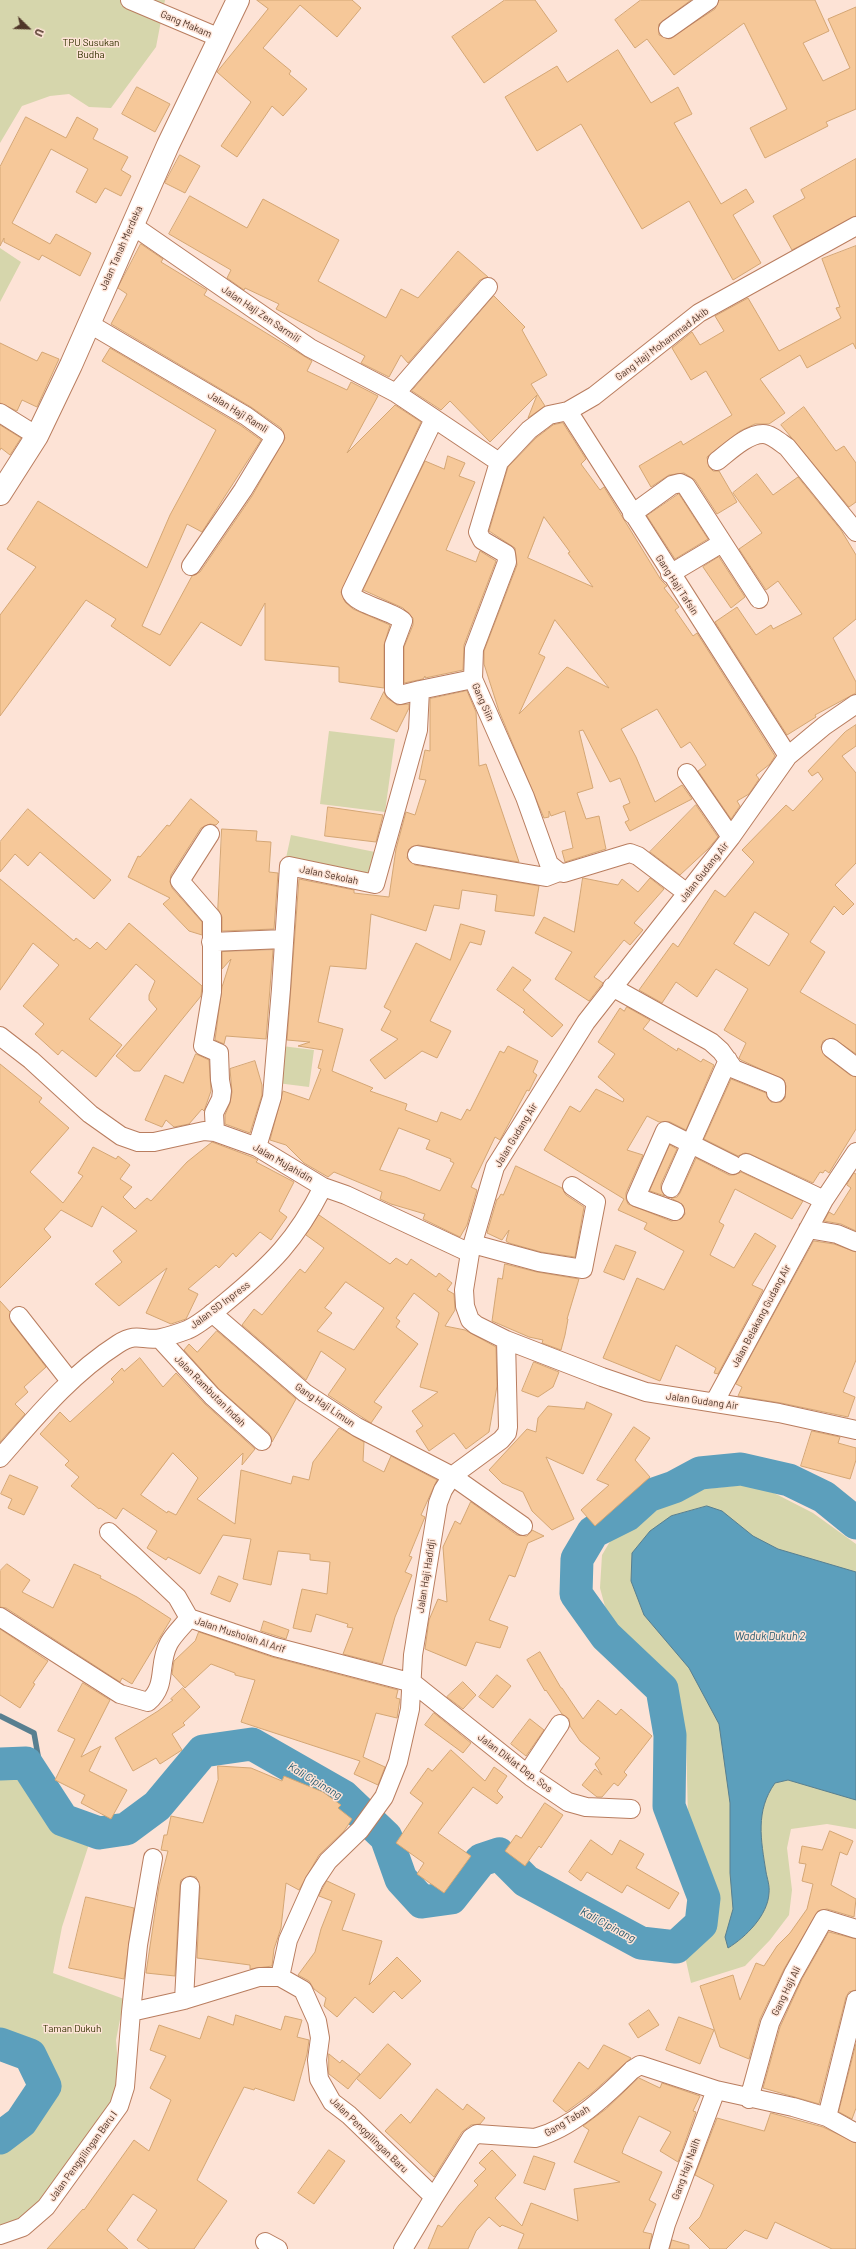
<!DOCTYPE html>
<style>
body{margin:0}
#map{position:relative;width:856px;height:2249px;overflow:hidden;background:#fde3d6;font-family:Barlow,sans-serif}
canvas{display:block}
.north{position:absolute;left:8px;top:8px;width:40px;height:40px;-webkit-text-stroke:3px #fde3d6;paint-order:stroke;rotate:113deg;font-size:11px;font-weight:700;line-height:16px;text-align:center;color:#4f3528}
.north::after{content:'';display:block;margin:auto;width:14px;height:18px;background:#4f3528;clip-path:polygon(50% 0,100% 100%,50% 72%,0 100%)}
</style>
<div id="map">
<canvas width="856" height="2249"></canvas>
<div class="north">U</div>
</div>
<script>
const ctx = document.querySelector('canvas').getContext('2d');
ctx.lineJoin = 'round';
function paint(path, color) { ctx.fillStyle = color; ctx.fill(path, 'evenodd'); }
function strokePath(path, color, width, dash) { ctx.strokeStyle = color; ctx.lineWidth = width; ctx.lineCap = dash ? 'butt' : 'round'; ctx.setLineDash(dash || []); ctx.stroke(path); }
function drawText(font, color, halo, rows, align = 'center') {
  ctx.font = font + ' Barlow,sans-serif'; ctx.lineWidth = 3; ctx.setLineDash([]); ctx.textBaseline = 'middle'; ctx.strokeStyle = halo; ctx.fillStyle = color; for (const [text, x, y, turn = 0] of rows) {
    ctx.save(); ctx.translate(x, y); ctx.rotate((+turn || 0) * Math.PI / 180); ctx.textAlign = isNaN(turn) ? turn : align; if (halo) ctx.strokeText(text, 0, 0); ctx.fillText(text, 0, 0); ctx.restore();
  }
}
paint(new Path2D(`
 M0,0H165L156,47L111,108L89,107L69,94L50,96L22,106L0,143Z
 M0,248L21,262L0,302Z
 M329,731L395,739L385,812L320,804Z
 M291,835L375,852L371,875L286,858Z
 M282,1046L314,1050L309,1087L277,1083Z
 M743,1485L774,1493L813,1513L856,1544V1829L827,1824L791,1829L787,1848L792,1890L789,1915L770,1940L745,1966L691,1983L684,1952C705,1939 712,1933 719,1909L688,1820L686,1735L676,1696L661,1671L624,1635L607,1614L600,1588L602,1555L615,1533L642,1511L695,1490Z
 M3,1765H24L48,1810L66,1826L91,1838L62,1927L53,1973L124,1999L116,2040L120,2091L43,2205L0,2230V2147C14,2141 30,2127 37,2113C42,2105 41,2095 47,2086C41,2057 27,2046 0,2035V1769Z`), '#d6d6ac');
const water = new Path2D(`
 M707,1506L722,1511L753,1536L778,1549L856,1572V1800L788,1780L775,1783C755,1811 761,1840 766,1872C767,1878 770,1886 769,1893C768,1915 746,1937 728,1948L725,1937L733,1909L730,1873V1803L719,1724L689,1668L644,1615L631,1581L632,1553L650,1531L671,1516Z`);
paint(water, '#5c9fbc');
strokePath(water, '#587f90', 1);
strokePath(new Path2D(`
 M0,1716L34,1733L39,1761L42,1789`), '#587f90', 5.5);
strokePath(new Path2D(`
 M0,1764L26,1763L63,1820L99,1833L126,1829L157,1806L203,1751L252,1744L343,1796L386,1837L401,1879L422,1902L451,1898L481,1860L499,1854L526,1881L641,1943L676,1947L701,1924L704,1898L669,1806L670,1735L662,1689L606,1636L576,1594L577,1559L593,1532L627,1515L648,1496L674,1487L700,1473L741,1469L789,1480L824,1497L856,1523
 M0,2044L30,2055L45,2086L21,2122L0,2138`), '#5c9fbc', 33);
const building = new Path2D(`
 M257,0H352L361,8L337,37L300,5L263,48L291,71L289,74L307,89L283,116L272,106L237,157L221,146L251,102L217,72L268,9Z
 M505,0H535L557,31L484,83L452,37Z
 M641,0H691L659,24V35L669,39L715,9L719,0H815L829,31L803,43L823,81L850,68L828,19L856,7V109L826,122L828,126L765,158L750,128L787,109L744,23L674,75L647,39L635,48L615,20Z
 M618,50L651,103L678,87L692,114L674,123L721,204L746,189L754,202L733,215L761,263L733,280L689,201L642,229L581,124L537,151L505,97L557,66L567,82Z
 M137,87L170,104L155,132L122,114Z
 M26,117L66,138L77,117L98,129L93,139L128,157L121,170L131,176L121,196L105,188L96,203L76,192L88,169L51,149L12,223L50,244L56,234L91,253L80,276L42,255L39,260L4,242V238L0,246V167Z
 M180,155L200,166L185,193L165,183Z
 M856,159V216L792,250L773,216L805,198L801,190Z
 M190,196L247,228L263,199L339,240L318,281L386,318L401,289L418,298L458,251L488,277L480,280L408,363L401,355L389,377L361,363L365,356L276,309L279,304L245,288L244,290L227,278L231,270L169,234Z
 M141,244L163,259L161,262L207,290L204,295L312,361L307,371L347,390L351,382L378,396L347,453L395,405L421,422L341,592L345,602L353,609L390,625L384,645V688L339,682V667L265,660V603L241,646L201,622L170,666L111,626L116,619L86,600L0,716V615L36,567L7,549L38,501L147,568L170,515L216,430L102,361L110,348L240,425L261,440L202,532L187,524L142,626L160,635L192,576L200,572L252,496L285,438L281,428L251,407L111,324L127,294L118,288Z
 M856,246V349L853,343L807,368L800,355L760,379L785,413L769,424H755L740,431L707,457L709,467L713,471H719L737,502L717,514L695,480L684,473L669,475L651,487L639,466L681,441L683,445L732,415L706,371L691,380L672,348L692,332L700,345L724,331L715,316L748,298L779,351L841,318L836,308L840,307L822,259Z
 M494,296L525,327L522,330L547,375L531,384L545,406L528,418L537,395L490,442L450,401L441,410L412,391Z
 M0,343L37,361L42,352L59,359L37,407L22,400L17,411L0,403Z
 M804,407L836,451L844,446L856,463V502L849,507L781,425Z
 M563,423L586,459L581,464L600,490L604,487L661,580L667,586L664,588L679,607L675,610L693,636L697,633L775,756L770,764L756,775L759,779L749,794L737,801L740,806L731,819L698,771L706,765L690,742L681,748L657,709L621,729L636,757L655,802L682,785L692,799L630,831L625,822L629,820L623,806L630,803L620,778L610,782L583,730L579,731L593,788L577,793L586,819L599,816L606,849L565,862L562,851L573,848L565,811L551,816L549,811V817L544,818L499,711L484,664V651L517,565L515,548L489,531L508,467L536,438L553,425ZM544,517L570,552L568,553L593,587L528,558ZM555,620L609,688L567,667L519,714L545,657L539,654Z
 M0,425L21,438L10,455L1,448L0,450Z
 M448,456L465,463L459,476L475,482L446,550L476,562L480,551L496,561L464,645L463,670L425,678V676L423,679L404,683V647L413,625V618L403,608L363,590L425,461L444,469Z
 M757,474L773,495L798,477L841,530L856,555V619L833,638L856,682V693L815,715L816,717L787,735L715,622L737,607L756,635L771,625L773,629L802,614L778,581L766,590L739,549L762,533L733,493Z
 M679,494L708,539L675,559L647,516Z
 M719,557L745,597L731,608L703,567Z
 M467,691L476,712L479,766L486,764L519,862L418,845L409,849L407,858L415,865L539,886L534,916L495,911L497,895L462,890L459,909L434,905L426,931L371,914L366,969L330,966L318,1022L343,1029L332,1071L373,1088L370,1091L407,1104L405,1110L437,1122L441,1112L461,1120L467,1109L470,1111L500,1051L504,1053L508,1046L538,1061L533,1072L537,1075L529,1091L527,1090L500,1140L495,1137L471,1187L477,1190L467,1225L460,1237L423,1219L425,1214L391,1204L380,1199L382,1192L334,1172L328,1177L304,1163L286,1145L270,1140L283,1091L309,1100L321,1069L318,1068L323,1050L298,1046L310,1042L287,1040L299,879L354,890V893L389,897L396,849L406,812L415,815L426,780L419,779L425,750L430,751V699ZM399,1128L430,1140L426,1149L451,1159L450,1161L454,1163L440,1191L405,1177L380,1170Z
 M384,692L387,698L397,705L409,704V708L397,732L371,719Z
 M856,725V746L842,756L856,773V863L835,885L854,904L843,915L834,906L810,942L825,952L800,992L856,1025V1054L833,1038L823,1041L821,1047L825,1056L850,1075L856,1077V1129L829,1173L825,1170L823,1173L820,1172L813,1183L750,1154L745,1153L738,1156L704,1139L731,1079L766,1093L771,1102H781L785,1098L786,1086L784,1080L741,1060L739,1058L746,1043L724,1030L748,989L716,969L697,997L676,982L662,1003L639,990L673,943L678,947L715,890L725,897L754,862L742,850L786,805L793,811L823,779L818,772L812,776L808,771L845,732ZM755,912L789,934L769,966L734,944Z
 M191,799L219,822L216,825L210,824L201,828L171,875L170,882L172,888L202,922V935L189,931L163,904L170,898L128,877L138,856L140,857L167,825L169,826Z
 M696,805L718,837L708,849L680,875L650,852Z
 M328,807L383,815L376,842L325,836Z
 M28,809L111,880L94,899L40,852L28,866L15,854L0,872V842Z
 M222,829L257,831L256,841L271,842L269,872L278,873L274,929L222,931V917L218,909Z
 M583,878L618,885L622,879L638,892L650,878L664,889L634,923L643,930L630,945L624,940L594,977L603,983L589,1001L555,979L572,952L535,933L544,917L574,932Z
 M0,879L74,941L76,938L90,949L97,942L106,950L129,923L202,986L201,996L140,1071H134L116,1056L157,1009L149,1000V995L155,981L136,964L89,1019L122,1045L96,1077L62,1050L58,1055L35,1034L44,1024L23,1006L59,965L33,943L0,990Z
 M461,924L485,931L481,945L470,942L430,1021L451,1031L437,1058L422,1051L385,1079L370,1060L398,1039L381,1030L391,1011L384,1007L416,943L450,960Z
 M273,950L266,1039L226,1036L224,1044L215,1040L222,987L231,959L222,969V952Z
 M513,967L531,980L523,990L563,1025L552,1037L523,1012L525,1010L497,990Z
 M627,1007L650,1020L643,1029L677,1051L678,1048L701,1062L703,1059L714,1065L686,1130L670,1122H659L647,1116L627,1150L643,1155L626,1193V1199L628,1204L671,1221L681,1219L685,1214L683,1205L671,1198L677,1197L680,1193L696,1158L729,1175H734L741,1172L803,1201L792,1219L735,1189L719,1222L724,1225L710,1255L734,1268L755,1233L776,1246L752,1285L763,1290L718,1374L714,1373L716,1368L676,1345L660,1381L603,1358L637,1278L664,1290L684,1251L644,1229L647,1223L618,1210L624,1199L544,1150L570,1106L580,1112L596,1089L623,1102L624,1099L598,1077L615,1054L598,1042L620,1008L624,1011Z
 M196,1054L209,1060L211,1091L204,1111L202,1109L189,1124L174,1127L166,1120L162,1127L145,1120L165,1075L183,1083Z
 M255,1061L262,1085V1095L250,1133L225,1124V1115L230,1103L232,1092L230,1069Z
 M0,1064L42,1098L39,1102L69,1128L30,1172L63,1203L83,1176L78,1173L93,1147L116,1159L118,1156L130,1165L120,1179L132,1187L123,1197L135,1209L147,1198L151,1201L187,1162L212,1142L252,1157L258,1160L256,1162L294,1182L279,1211L287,1217L271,1240L260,1232L236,1257L233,1253L219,1268L216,1265L188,1289L198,1294L186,1319L171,1324L146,1313L167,1268L119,1306L95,1284L122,1262L113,1251L137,1231L102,1206L92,1227L61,1210L44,1229L51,1237L0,1288Z
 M670,1145L677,1149L661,1184V1189L665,1196L650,1191Z
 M516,1166L562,1188L566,1195L584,1207L575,1257L541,1252L509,1243L506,1241L509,1230L502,1240L487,1233L497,1199H498L501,1194L503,1195Z
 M854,1173L856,1174V1231L841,1224L824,1221L829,1212L834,1215L851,1188L847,1185Z
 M319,1215L390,1264L396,1258L407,1265L411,1259L436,1277L439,1273L452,1283L447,1290L454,1294L455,1310L445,1326L465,1330L496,1347L497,1386L489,1432L466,1449L454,1433L429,1451L416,1431L423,1426L412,1411L438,1392L420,1387L439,1313L414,1293L396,1318L400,1321L396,1327L418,1344L374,1402L382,1407L371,1423L328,1395L346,1369L321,1351L306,1380L242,1325L254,1309L262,1315L300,1269L305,1273L324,1248L306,1235ZM346,1282L384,1308L354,1350L317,1331L332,1313L325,1308Z
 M814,1241L834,1244L856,1252V1360L843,1392L855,1397L848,1417L781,1403L738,1396L742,1387L736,1384Z
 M616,1245L636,1252L624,1280L604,1272Z
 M505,1264L537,1272L579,1279L567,1319H568L565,1335L561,1350L542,1343L543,1340L529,1337L492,1321L498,1278L502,1279Z
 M0,1301L10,1312L11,1322L46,1367L24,1387L28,1392L15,1404L25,1414L0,1442Z
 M217,1331L296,1399L272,1442L269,1433L219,1389L184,1350L189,1344L197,1352Z
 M140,1358L163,1387L176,1373L205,1404L255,1449L242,1465L243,1453L197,1499L235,1524L241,1470L291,1484L293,1476L309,1480L313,1462L339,1428L364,1442L363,1461L384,1472L391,1456L437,1480L421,1515L425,1517L409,1556L412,1557L405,1572L412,1575L395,1617L382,1664L343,1654L353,1628L347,1627L348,1624L316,1614L311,1632L293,1628L302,1589L327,1594L330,1562L310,1560V1554L278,1551L271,1585L243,1579L251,1539L223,1535L200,1574L168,1557L166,1560L147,1548L157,1531L123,1508L116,1519L100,1508L99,1509L71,1486L79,1477L65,1465L69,1461L40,1434L60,1412L70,1422L114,1382L111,1379L122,1368L124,1371ZM173,1453L198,1478L176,1515L168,1511L167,1513L141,1495Z
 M534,1362L559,1372L553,1387L538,1397L522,1391Z
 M587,1402L612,1414L583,1474L546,1457L574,1519L552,1530L532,1511L523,1492L502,1483L489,1470L527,1429L536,1432L538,1418L548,1406L584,1409Z
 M634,1427L650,1438L635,1460L650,1477L595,1526L581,1510L609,1485L597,1480Z
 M812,1431L840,1437L838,1443L856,1448V1460L850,1479L801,1466Z
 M10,1475L38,1487L24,1515L8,1508L12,1499L1,1494Z
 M471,1502L517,1535L527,1536L532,1530L544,1536L528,1543L515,1577L509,1575L489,1620L508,1627L500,1648L476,1642L466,1666L425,1649L429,1620L438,1599L447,1602L443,1547L455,1521L460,1524Z
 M7,1564L30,1580L22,1592L53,1608L74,1564L101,1576L100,1578L137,1597L171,1619L132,1684L122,1678L120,1682L6,1608L0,1607V1571Z
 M219,1576L238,1584L230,1602L211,1594Z
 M264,1621L289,1630L286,1639L261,1631Z
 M0,1629L48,1661L33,1683L35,1684L20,1708L0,1695Z
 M199,1632L272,1657L398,1690L396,1698L400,1699L397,1718L376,1713L363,1757L385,1767L378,1785L354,1774L360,1761L241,1722L255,1680L235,1675V1673L211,1664L185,1688L172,1674L174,1661L195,1641Z
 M540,1652L561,1688H562L583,1719L598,1700L616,1715L621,1709L652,1736L624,1772L627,1775L618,1786L614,1783L602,1797H597L582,1785L595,1769L602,1775L595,1764L600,1758L580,1741L570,1726L569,1719L562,1714L546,1690L545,1691L527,1660Z
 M497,1675L511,1686L493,1708L479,1697Z
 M463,1682L476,1695L463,1709L447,1697Z
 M83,1683L110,1700L81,1757L101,1746L89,1771L127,1790L111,1819L81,1803L85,1795L55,1780L75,1739L58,1731Z
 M183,1688L200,1707L183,1723L185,1725L172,1734L182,1750L160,1764L156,1758L133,1771L115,1738L158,1711L173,1700L171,1699Z
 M434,1713L471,1743L463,1753L425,1725Z
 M530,1719L544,1730L526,1756L511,1744Z
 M451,1750L485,1781L494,1767L507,1776L497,1791L503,1797L497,1804L473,1787L438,1833L471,1856L444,1893L417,1874L424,1863L396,1843L423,1803L410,1793L428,1768L432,1771Z
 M218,1766L251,1768L282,1781L284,1776L323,1792L341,1805L338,1808L352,1819L344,1831L319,1855L299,1890L286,1883L281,1928L274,1949L272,1966L250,1969V1965L197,1958L200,1887L196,1877L190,1876L181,1880L180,1885L175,1976L146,1973L159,1886L168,1851L161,1850L164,1835H167L171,1816L203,1823L218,1780Z
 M545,1803L563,1815L541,1848L539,1846L525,1866L505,1851L516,1835L521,1838Z
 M830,1831L853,1841L847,1855L840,1852L831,1885L856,1899L854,1917L827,1909L818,1911L784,1969L760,2019L749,2059L720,2047L700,1986L733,1975L740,2000L756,1963L764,1966L777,1946L790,1933L807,1909L813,1884L802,1881L806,1864L799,1863L802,1846L822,1850Z
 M591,1840L612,1855L620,1840L644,1854L636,1868L679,1893L669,1909L627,1885L622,1893L587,1872L581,1881L569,1872Z
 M327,1881L355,1894L342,1930L382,1941L369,1985L397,1957L421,1981L402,1999L394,1991L373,2013L355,1997L337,2017L324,2006L326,1998L314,1989L309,1981L298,1975L315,1952L321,1929L332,1901L319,1896Z
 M86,1897L134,1908L124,1979L69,1968Z
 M829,1932L856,1939V1990L849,1992L846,1997L819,2104L763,2088L780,2027L802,1979Z
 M649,2010L659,2025L638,2038L629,2024Z
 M236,2015L281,2030L285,2016L302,2020L297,2037L309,2040L307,2054L294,2101L255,2088L254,2090L244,2087L197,2180L227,2201L194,2249H149L137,2240L157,2210L133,2194L107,2230L128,2249H47L83,2209L84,2210L134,2140L149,2151L171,2100L150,2088L166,2056L150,2050L159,2025L200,2039L208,2016L233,2025Z
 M679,2017L714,2030L700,2064L666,2050Z
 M388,2044L411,2064L380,2099L357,2079Z
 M856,2044V2108L852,2119L839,2112Z
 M604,2045L631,2058L592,2093L566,2112L553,2101L579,2062L588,2069Z
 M329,2054L340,2063L342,2060L360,2074L348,2089L329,2074Z
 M639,2078L660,2088L662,2083L700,2096L693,2111L696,2112L678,2162L660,2151L671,2132L639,2116L624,2147L622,2153L662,2172L649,2200L656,2204L643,2232L652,2234L649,2249H518L524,2234L502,2225L500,2227L489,2217L476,2231L468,2249H428L438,2225L442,2227L459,2205L478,2185L474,2181L486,2169L479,2163L492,2150L516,2175L495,2198L522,2226L531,2203L578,2221L574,2189L620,2182L574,2162L589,2130L583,2126L606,2109Z
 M437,2089L463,2110L467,2104L485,2118L480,2124L471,2125L462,2132L434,2177L385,2131L401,2114L410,2123Z
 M771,2113L823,2127L856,2143V2249H832L775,2222L767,2239L745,2230L726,2249H710L689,2228L700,2217L714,2185L695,2175L717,2118L764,2131Z
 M329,2150L345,2161L314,2204L298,2193Z
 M534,2156L555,2163L545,2190L524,2183Z
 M672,2240L689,2245V2249H670Z`);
paint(building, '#f6c899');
strokePath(building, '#d4a674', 1);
const street = new Path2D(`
 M130,0L220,38
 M668,29L709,0
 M132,225L310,348L396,393L499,462
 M88,323L246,416L275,437L243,490L191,566
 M396,393L488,287
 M568,411L788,756
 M0,413L37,436
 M717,461C729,452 747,434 763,434C771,434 781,443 787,447L856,532
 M632,514L672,485L680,483L686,486L759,599
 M670,574L722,543
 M420,690L400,695L394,690V645L403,621C393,611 354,604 351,592L434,419
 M856,704L824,726L788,756L731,837L586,1022L495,1167L470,1253L464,1290L465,1306L470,1320L476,1325L506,1340L602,1377L646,1392L779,1413L856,1430
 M687,773L731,837
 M210,834L180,881L212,918V992L203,1046L219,1053L220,1080L222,1091L221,1099L214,1113L215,1132
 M417,855L546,877L559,872
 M687,893L638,856L630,853L564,873L559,872L549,864L525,797L473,679L474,649L507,562L506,554L482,540L478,532L499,462L529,430L549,415L568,411L594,396L699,313L856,226
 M211,942L284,939
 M612,987L711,1042L721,1051L734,1069L776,1086V1093
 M0,1036L31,1060L90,1114L121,1136L138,1142H154L204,1131L215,1132L257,1147L323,1187L346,1195L470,1253
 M831,1048L856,1067
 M257,1147L272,1097L281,989L289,866L375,884L418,730L420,690L473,679
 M746,1163L824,1200
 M671,1188L728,1060
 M675,1211L636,1197L665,1131L733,1165
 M808,1229L837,1234L856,1242
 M473,1244L539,1262L583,1269L596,1202L572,1186
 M212,1313L305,1393L357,1427L452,1476L523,1526
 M19,1316L70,1381
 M160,1339L212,1396L262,1441
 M714,1403L824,1200L856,1152
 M0,1458C36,1417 71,1374 118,1344C139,1331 143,1342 161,1338C170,1336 179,1333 187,1330C201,1324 215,1311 226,1302C272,1264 296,1240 323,1187
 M109,1532L177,1597L189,1618
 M0,1617L120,1694L148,1702C168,1685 157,1665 169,1643C174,1634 183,1626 189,1618L275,1647L413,1683L531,1777L568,1802L586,1807L631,1809
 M527,1774L560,1724
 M184,2000L190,1886
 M131,2012L138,1945L153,1858
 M749,2099L770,2023L793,1974L824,1919L856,1929
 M827,2117L856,2000
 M434,2197L471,2138L477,2134L535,2138C572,2128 605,2097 632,2070L640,2065L716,2090L793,2107L827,2117L856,2133
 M0,2235L23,2227L46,2207L119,2106L125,2087L131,2012L184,2000L259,1977H280
 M265,2242L278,2249
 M403,2249L434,2197L349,2115L332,2102L319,2079L317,2060L320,2038L317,2021L303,1990L280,1977L288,1940L314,1882L328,1861L360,1830L384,1797L398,1762L410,1709L413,1655L438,1503L443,1490L452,1476L501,1440L507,1433L508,1427L506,1340
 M659,2249L666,2224L716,2090`);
const secondary = new Path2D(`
 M0,494L37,436L71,365L168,145L238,0`);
strokePath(street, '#b97d5f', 20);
strokePath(secondary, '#b97d5f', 24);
strokePath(street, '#fff', 18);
strokePath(secondary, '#fff', 22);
drawText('10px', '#4f3528', '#fde3d6', [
 ["Gang Makam",186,24,23],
 ["Jalan Tanah Merdeka",121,248,-66],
 ["Jalan Haji Zen Sarmili",261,314,34],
 ["Gang Haji Mohammad Akib",662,344,-37],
 ["Jalan Haji Ramli",238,412,32],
 ["Gang Haji Tafsin",677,585,57],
 ["Gang Siin",483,702,66],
 ["Jalan Gudang Air",704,872,-52],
 ["Jalan Sekolah",329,875,12],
 ["Jalan Gudang Air",516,1135,-59],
 ["Jalan Mujahidin",283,1163,30],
 ["Jalan SD Inpress",220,1305,-37],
 ["Jalan Belakang Gudang Air",761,1316,-62],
 ["Jalan Rambutan Indah",210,1391,45],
 ["Jalan Gudang Air",702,1401,8],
 ["Gang Haji Limun",325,1405,34],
 ["Jalan Haji Hadidji",426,1576,-81],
 ["Jalan Musholah Al Arif",240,1635,18],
 ["Jalan Diklat Dep. Sos",515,1763,37],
 ["Gang Haji Ali",786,1991,-64],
 ["Gang Tabah",567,2121,-31],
 ["Jalan Penggilingan Baru",369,2135,44],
 ["Jalan Penggilingan Baru I",83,2156,-54],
 ["Gang Haji Nalih",686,2169,-70]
]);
drawText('10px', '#343200', '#fde3d6', [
 ["TPU Susukan",91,43],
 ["Budha",91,55],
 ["Taman Dukuh",72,2029]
]);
drawText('italic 11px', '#245a70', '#fde3d6', [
 ["Waduk Dukuh 2",770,1636],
 ["Kali Cipinang",315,1781,31],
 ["Kali Cipinang",608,1925,28]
]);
</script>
